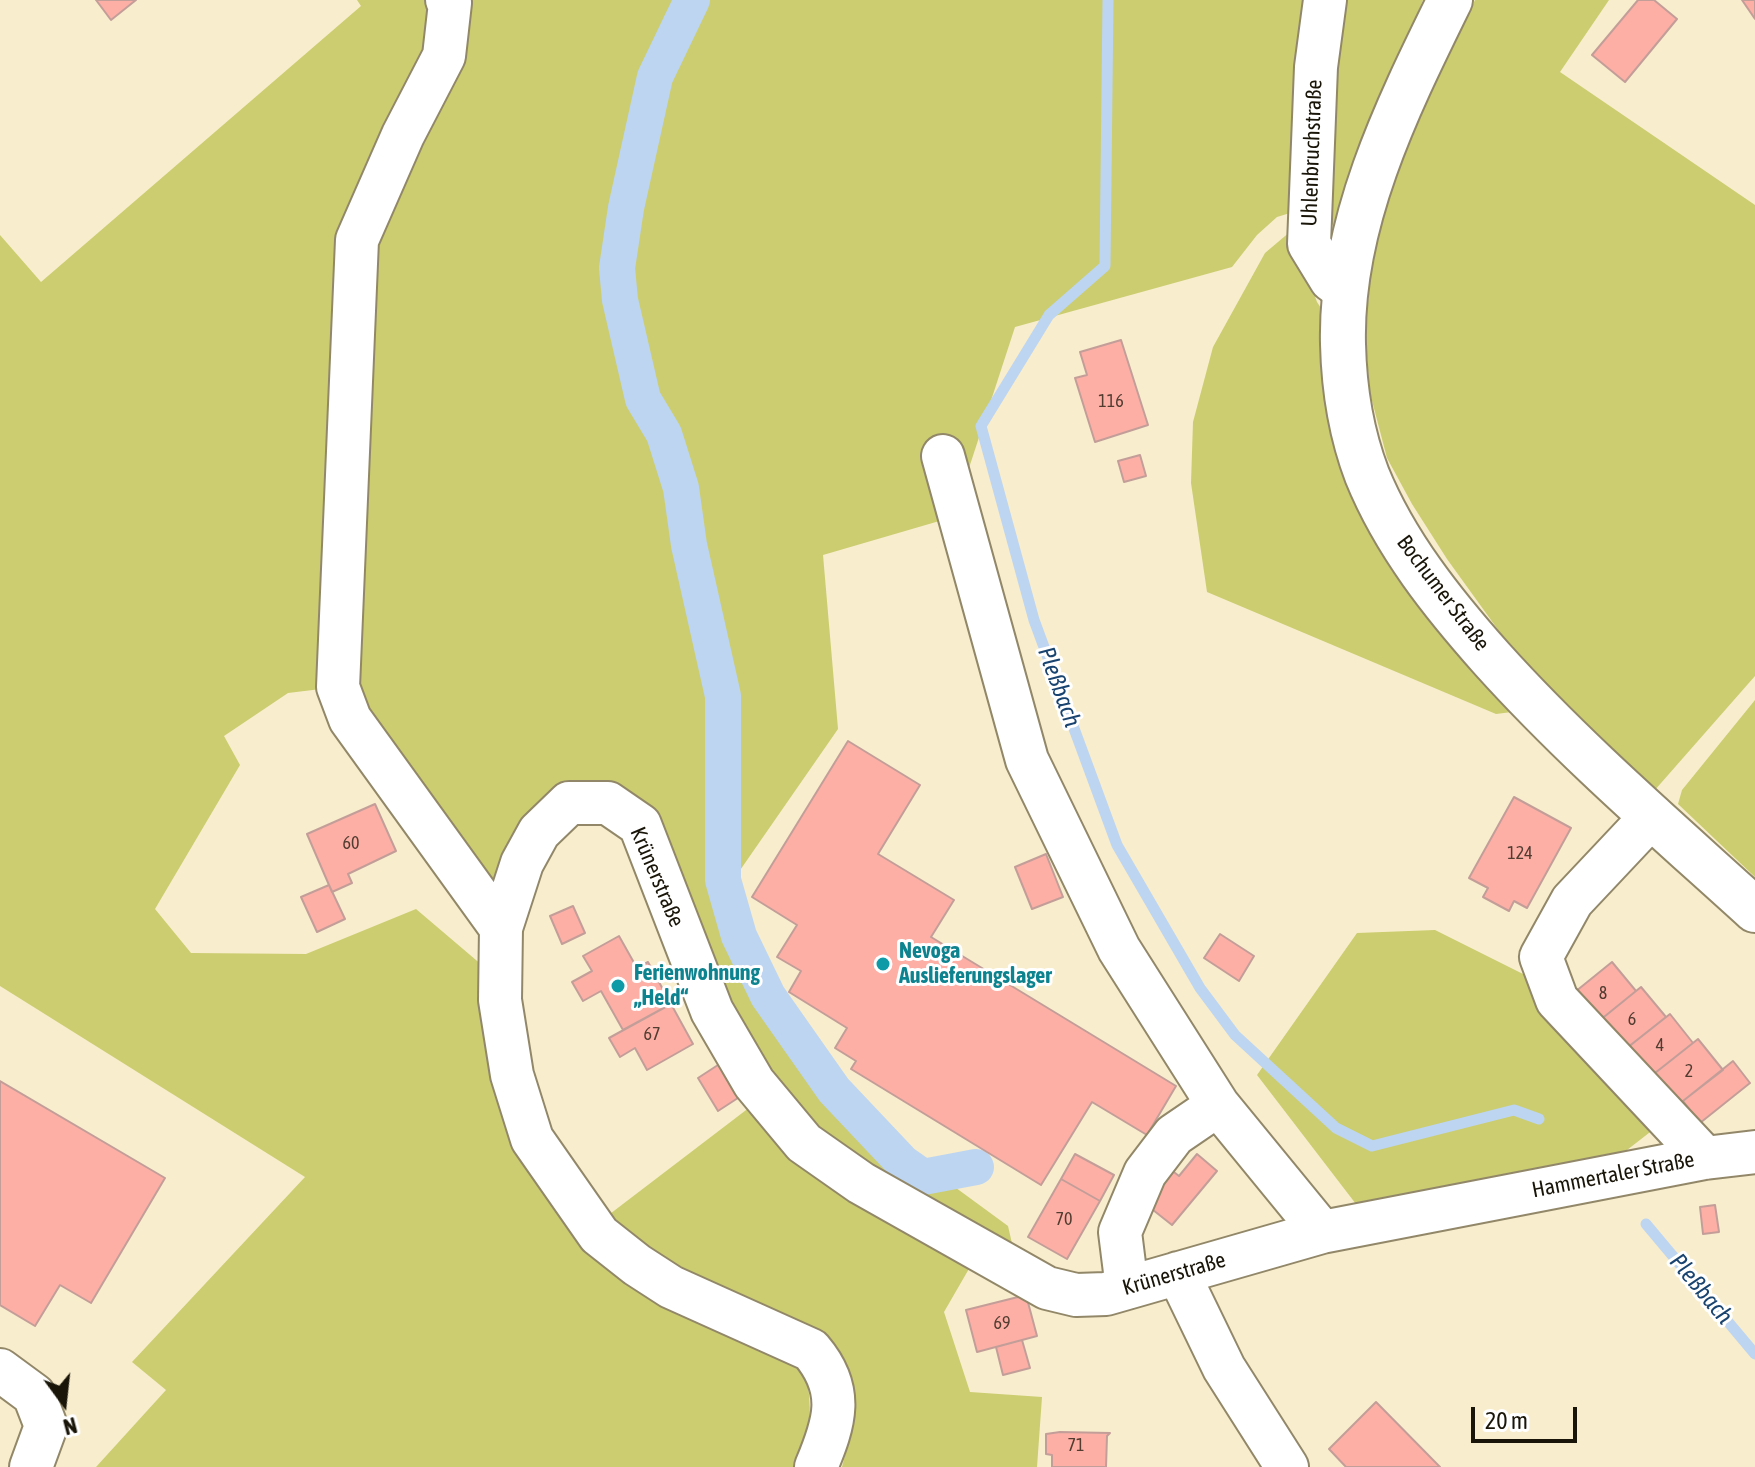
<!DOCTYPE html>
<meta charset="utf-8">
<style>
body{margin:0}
#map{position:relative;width:1755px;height:1467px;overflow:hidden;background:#f8edcc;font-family:"Asap Condensed",sans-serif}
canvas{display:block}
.north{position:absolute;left:24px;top:1363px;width:80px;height:80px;-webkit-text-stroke:6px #fff;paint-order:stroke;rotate:165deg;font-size:22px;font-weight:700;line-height:32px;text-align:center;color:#191509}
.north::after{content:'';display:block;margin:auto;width:28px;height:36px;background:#191509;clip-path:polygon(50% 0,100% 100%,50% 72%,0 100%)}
.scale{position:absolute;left:1471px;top:1407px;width:106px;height:36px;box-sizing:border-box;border:4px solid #191509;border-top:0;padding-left:10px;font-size:24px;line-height:28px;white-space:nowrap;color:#191509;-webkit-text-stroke:6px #fff;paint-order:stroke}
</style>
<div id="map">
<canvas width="1755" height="1467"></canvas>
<div class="north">N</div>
<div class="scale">20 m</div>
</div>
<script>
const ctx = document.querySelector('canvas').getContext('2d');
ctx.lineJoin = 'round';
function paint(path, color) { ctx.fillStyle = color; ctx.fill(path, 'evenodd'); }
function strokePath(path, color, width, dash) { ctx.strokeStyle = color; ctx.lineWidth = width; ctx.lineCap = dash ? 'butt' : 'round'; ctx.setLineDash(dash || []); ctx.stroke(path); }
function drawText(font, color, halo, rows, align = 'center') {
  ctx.font = font + ' "Asap Condensed",sans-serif'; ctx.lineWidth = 6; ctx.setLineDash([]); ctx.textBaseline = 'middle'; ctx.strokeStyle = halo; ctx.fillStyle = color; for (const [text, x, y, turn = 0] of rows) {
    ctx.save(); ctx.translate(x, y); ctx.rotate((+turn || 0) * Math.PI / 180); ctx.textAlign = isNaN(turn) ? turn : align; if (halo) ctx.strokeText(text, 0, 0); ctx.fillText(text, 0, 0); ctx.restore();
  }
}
paint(new Path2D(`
 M357,0H1312L1290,213L1277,217L1257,235L1232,267L1015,327L953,517L823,555L838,729L736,876L806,1078L1008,1226L1016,1261L867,1177L764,1075L605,782L495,886L329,688L288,693L224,736L240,765L155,909L191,953L306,954L416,909L483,966L539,1175L754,1338L805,1371C813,1405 811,1435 799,1467H96L166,1390L132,1362L305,1177L0,986V235L41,282L361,6Z
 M1338,0H1423L1359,155L1339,228L1320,218Z
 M1475,0H1609L1560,72L1755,205V676L1654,791L1522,663L1447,559L1412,504L1387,458L1370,393L1365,333L1372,264L1382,219L1414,126Z
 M1291,231L1317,302L1326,316L1357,500L1392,571L1438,631L1512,712L1496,714L1207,592L1191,483L1193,422L1213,347L1265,253Z
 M1755,700V877L1678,804L1682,790Z
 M1435,930L1531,978L1654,1129L1618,1157L1359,1208L1257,1075L1357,933Z
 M754,1104L970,1267L944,1312L970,1392L1042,1397L1037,1467H842L852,1428L848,1378L683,1278L602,1220Z`), '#cbcd70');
strokePath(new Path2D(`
 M1108,0L1105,266L1049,315L981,426L1034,620L1117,845L1200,988L1235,1035L1336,1128L1372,1146L1514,1110L1539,1119
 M1646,1224L1755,1354`), '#bdd5f1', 11);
strokePath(new Path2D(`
 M692,0L655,77L626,208L617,268L620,300L643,399L664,434L681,488L689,545L723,696V880L739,936L768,996L834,1090L903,1163L923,1177L976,1167`), '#bdd5f1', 36);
const building = new Path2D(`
 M96,0H136L111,20Z
 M1638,0H1654L1677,19L1625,82L1592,55Z
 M1742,0H1755V19Z
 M1121,340L1148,425L1095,442L1075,378L1087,375L1080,352Z
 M1140,455L1146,476L1124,482L1118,461Z
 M848,741L920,785L878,854L954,900L931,937L1176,1086L1147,1135L1092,1102L1041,1185L851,1069L856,1061L835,1048L847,1028L789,992L801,971L777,957L797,925L752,897Z
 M1514,797L1571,828L1527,908L1514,901L1509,911L1483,897L1488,888L1469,878Z
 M375,804L396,851L348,874L352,883L332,892L307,834Z
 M1046,854L1063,897L1032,909L1015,867Z
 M329,885L345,919L317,932L301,897Z
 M573,906L585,933L562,944L550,916Z
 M1220,934L1254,956L1239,981L1204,958Z
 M619,936L637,968L648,962L671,1004L623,1030L601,991L583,1001L572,982L592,971L583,956Z
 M1612,962L1636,991L1594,1025L1570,996Z
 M1641,987L1666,1017L1623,1051L1599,1021Z
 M671,1004L693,1044L647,1070L635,1048L620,1057L609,1038Z
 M1670,1014L1693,1043L1650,1077L1627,1048Z
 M1698,1039L1723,1070L1679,1104L1655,1073Z
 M1733,1061L1750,1083L1700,1123L1683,1101Z
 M721,1063L741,1096L718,1111L698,1078Z
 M0,1081L165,1178L91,1303L60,1285L35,1326L0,1305Z
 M1075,1154L1114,1175L1100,1201L1061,1179Z
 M1197,1154L1217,1171L1172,1225L1143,1202L1170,1169L1179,1176Z
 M1061,1179L1100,1201L1067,1259L1028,1237Z
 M1715,1205L1719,1232L1703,1234L1700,1207Z
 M1026,1295L1037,1336L977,1352L966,1310Z
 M1022,1340L1030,1368L1003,1375L996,1347Z
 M1376,1402L1440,1467H1346L1329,1449Z
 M1060,1432L1110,1433L1107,1436L1106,1467H1052V1455L1046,1454V1434Z`);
paint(building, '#fdafa6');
strokePath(building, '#c39e99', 2);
const minor = new Path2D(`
 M447,0L450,3L444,56L403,135L357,240L338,687L350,719L501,928
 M1325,0L1316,67L1309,244L1331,280L1346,291
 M943,456L1027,760L1119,949L1218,1105L1322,1232
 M1652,816L1572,901L1541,957L1557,1000L1705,1158
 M1178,1273L1224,1368L1287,1467
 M1127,1288L1120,1232L1145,1173L1174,1135L1218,1105
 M0,1370L34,1395L46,1426L31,1467
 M816,1467C835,1422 845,1390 811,1350L671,1287L637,1265L599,1235L532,1139L512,1075L500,1000L501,928L522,863L539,832L569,803H608L640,825L712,1011L754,1083L804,1143L861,1183L1047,1288L1076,1295L1106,1294L1322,1232L1705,1158L1755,1152`);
const major = new Path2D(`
 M1450,0C1398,106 1340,222 1343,344C1344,388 1351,433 1367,475C1395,544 1443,604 1492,659C1573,749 1666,829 1755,910`);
strokePath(minor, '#928869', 46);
strokePath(major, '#928869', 48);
strokePath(minor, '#fff', 42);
strokePath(major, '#fff', 44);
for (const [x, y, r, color] of [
 [883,964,8,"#0f9aa8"],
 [618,986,8,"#0f9aa8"]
]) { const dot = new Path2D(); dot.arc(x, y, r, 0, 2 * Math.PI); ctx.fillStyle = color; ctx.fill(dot); strokePath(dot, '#fff', 3); }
drawText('18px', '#523c30', null, [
 ["116",1111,401],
 ["60",351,843],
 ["124",1520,853],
 ["8",1603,993],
 ["6",1632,1019],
 ["67",652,1034],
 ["4",1660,1045],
 ["2",1689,1071],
 ["70",1064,1219],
 ["69",1002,1323],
 ["71",1076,1445]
]);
drawText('22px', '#191509', '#fff', [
 ["Uhlenbruchstraße",1312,153,-88],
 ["Bochumer Straße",1443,593,53],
 ["Krünerstraße",657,877,67],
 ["Hammertaler Straße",1613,1175,-11],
 ["Krünerstraße",1174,1274,-16]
]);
drawText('bold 22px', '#0d838f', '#fff', [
 ["Nevoga",899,951],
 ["Auslieferungslager",899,976],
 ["Ferienwohnung",634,973],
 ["„Held“",634,998]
], 'left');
drawText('italic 24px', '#1a4470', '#fff', [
 ["Pleßbach",1059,687,70],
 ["Pleßbach",1701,1289,50]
]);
</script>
